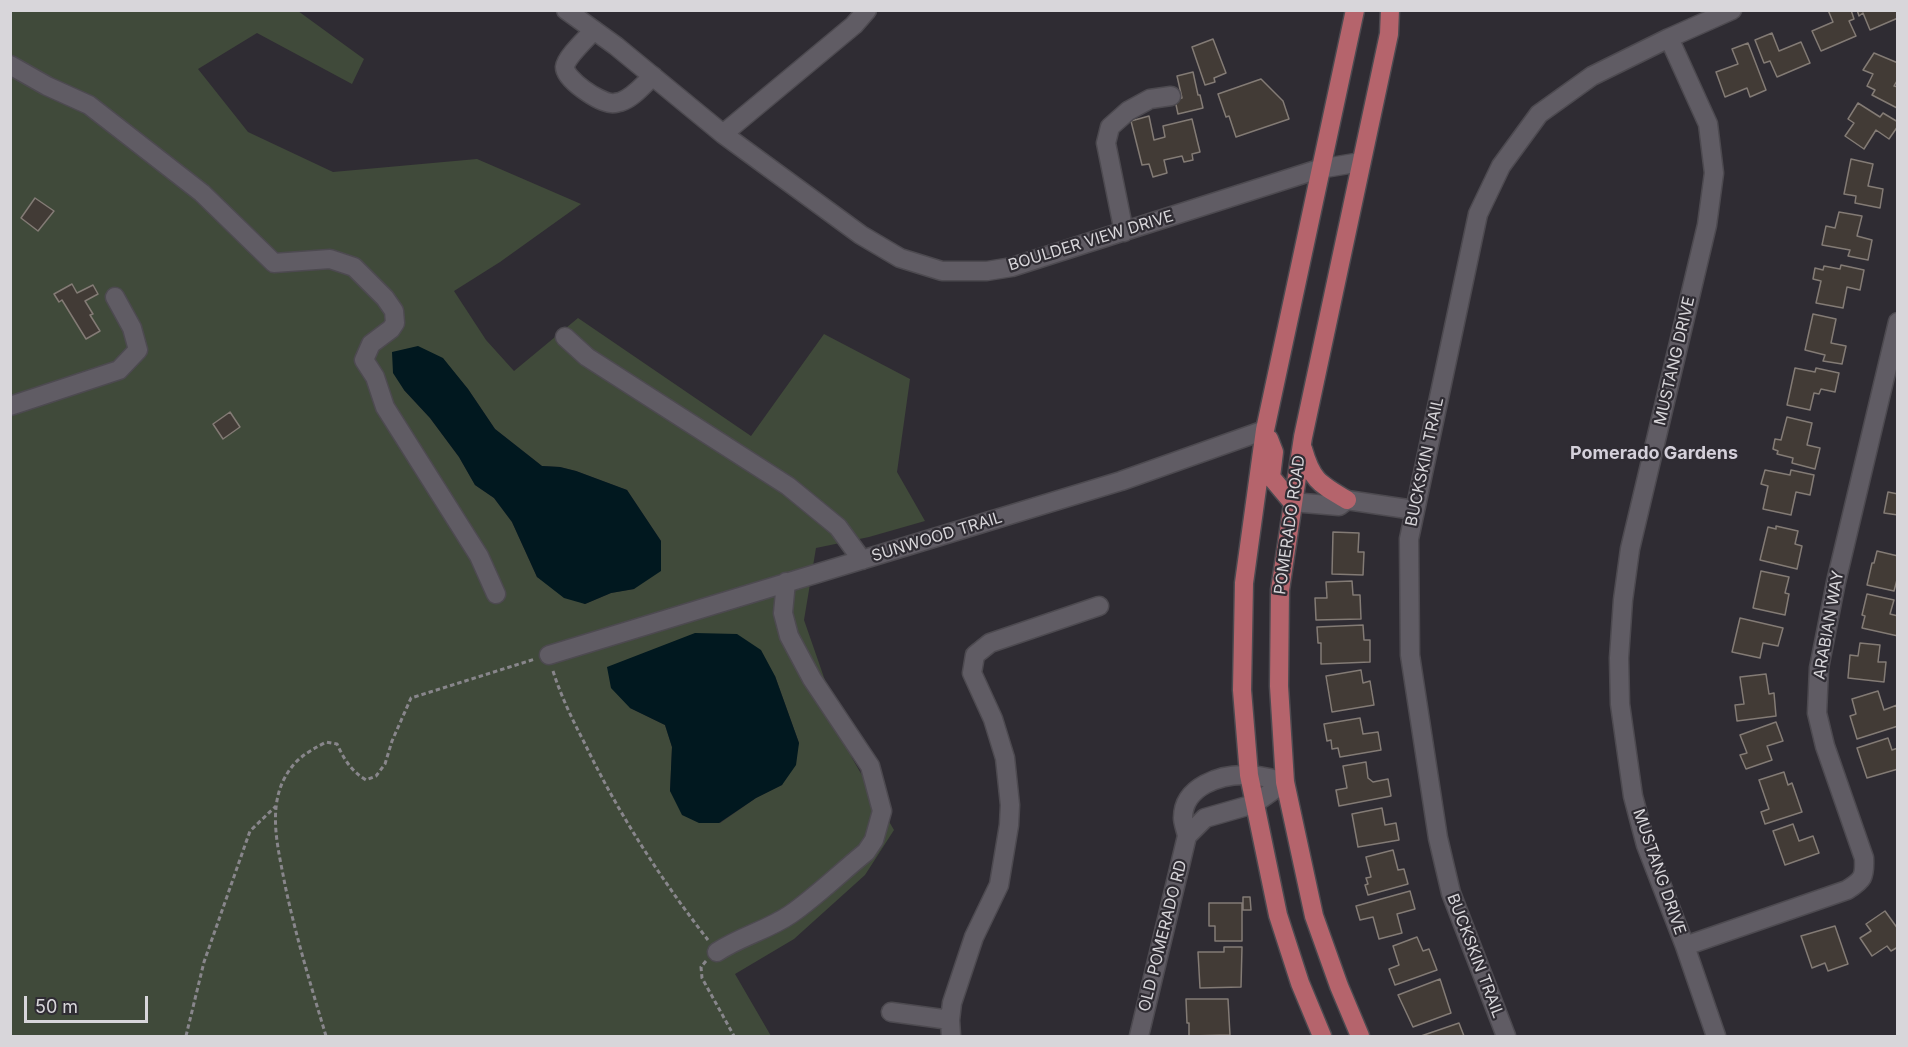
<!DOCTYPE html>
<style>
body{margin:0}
#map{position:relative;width:1908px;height:1047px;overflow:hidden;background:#2f2c33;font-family:Inter,sans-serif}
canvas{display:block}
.frame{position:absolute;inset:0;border:12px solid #d8d6da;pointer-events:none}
.scale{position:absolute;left:24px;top:996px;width:124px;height:27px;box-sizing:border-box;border:3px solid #d8d6da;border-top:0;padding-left:8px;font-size:18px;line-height:21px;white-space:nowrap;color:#d8d6da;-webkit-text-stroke:4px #2f2c33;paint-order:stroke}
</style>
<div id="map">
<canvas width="1908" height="1047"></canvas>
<div class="frame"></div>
<div class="scale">50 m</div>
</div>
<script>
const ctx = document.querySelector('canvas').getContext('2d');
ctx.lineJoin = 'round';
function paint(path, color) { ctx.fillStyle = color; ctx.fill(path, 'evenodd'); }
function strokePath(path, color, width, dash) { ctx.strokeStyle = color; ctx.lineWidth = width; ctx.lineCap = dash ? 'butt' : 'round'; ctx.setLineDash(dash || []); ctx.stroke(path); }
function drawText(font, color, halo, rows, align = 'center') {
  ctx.font = font + ' Inter,sans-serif'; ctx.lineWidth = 4.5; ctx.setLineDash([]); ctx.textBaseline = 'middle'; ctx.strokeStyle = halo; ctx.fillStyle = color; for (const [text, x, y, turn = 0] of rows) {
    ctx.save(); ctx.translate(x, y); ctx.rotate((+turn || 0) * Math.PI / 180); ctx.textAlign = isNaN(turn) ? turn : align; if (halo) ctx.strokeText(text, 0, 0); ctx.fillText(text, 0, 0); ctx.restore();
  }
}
paint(new Path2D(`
 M11,11H298L364,59L352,84L257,33L198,69L248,132L333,172L477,159L581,204L500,262L454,291L486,340L514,371L578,318L751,436L824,334L910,379L897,472L925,521L869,537L816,548L804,620L852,758L894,830L865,875L794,939L735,974L771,1036H11ZM442,358L468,389L495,429L542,466L560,467L576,471L627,490L661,541L634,589L611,593L585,604L537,577L512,522L494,498L475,485L459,457L430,418L404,390ZM775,676L799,743L782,785L756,798L720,823L670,791L672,747L665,725L630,708Z`), '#404a3a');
paint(new Path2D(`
 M418,346L443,358L468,389L495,429L542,466L560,467L576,471L627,490L661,541V571L634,589L611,593L585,604L564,598L537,577L512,522L494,498L475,485L459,457L430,418L404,390L393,373L392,352Z
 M695,633L737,634L761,650L775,676L799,743L796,765L782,785L756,798L719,823H699L682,815L670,791L672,747L665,725L630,708L611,688L607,667Z`), '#01181f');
const building = new Path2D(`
 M1828,10H1851L1854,19L1849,21L1856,36L1821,51L1812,31L1833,22Z
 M1857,10H1898V18L1870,30L1863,13L1859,16Z
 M1772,33L1779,51L1801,42L1810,63L1777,77L1770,61L1764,63L1755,40Z
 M1213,39L1226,73L1214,78L1215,82L1205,85L1192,47Z
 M1748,43L1766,90L1750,97L1747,88L1725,97L1716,72L1738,64L1732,49Z
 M1874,53L1898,63V79L1894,86L1898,87L1897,108L1872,95L1875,90L1867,86L1873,74L1863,70Z
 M1193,72L1198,95H1200L1203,108L1178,114L1175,100L1182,98L1177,76Z
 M1261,79L1283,101L1289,119L1236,137L1229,116L1226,117L1218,94Z
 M1858,103L1880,117L1883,113L1898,122V126L1889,139L1876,130L1864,149L1845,136L1854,123L1848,119Z
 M1149,116L1154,140L1165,137L1163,126L1192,119L1200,152L1192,154L1193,160L1184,162L1182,156L1164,160L1167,173L1153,177L1149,164L1142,165L1131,121Z
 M1851,159L1873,164L1868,186L1883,189L1880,208L1855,203L1856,196L1844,194Z
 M35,198L54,211L38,231L21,218Z
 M1839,212L1862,216L1857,236L1872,240L1868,260L1848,256L1850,250L1822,245L1826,226L1835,228Z
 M1841,265L1864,270L1860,290L1847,287L1843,308L1816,303L1821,281L1813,279L1815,268L1823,270L1824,266L1840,269Z
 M72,284L77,293L93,285L98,294L85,301L93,314L90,315L100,331L86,339L62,300L59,302L54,294Z
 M1813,314L1836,319L1831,343L1846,346L1842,364L1823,361L1825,355L1805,350Z
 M1795,368L1815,372L1816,368L1839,373L1835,392L1821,389L1819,394L1814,393L1810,410L1787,405Z
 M230,412L240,427L223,439L213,424Z
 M1787,417L1812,423L1807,445L1820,448L1815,469L1792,463L1793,458L1777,454L1778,451L1773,449L1775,439L1781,440Z
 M1765,470L1790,475L1791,470L1814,475L1810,495L1796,492L1791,515L1763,509L1768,486L1761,484Z
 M1888,492L1898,494V515L1884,513Z
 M1776,526L1798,531L1795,544L1802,546L1797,569L1760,560L1768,527L1776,529Z
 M1333,532L1359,533L1358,552H1364L1363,575L1332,574Z
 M1877,551L1898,556V576L1894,591L1867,585L1872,563H1874Z
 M1761,571L1789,577L1785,593L1789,594L1785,615L1753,608Z
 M1352,581L1353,595H1360L1361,619L1316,620L1315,598H1327L1326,582Z
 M1867,594L1894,600L1890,614L1898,616V636L1862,628L1865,616L1862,615Z
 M1740,618L1783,628L1778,646L1763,643L1760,658L1732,652Z
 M1363,625L1364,640H1370V662L1321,664V643H1318L1317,627Z
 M1860,643L1880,645L1878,662H1886L1884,682L1848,678L1850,655L1858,656Z
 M1361,670L1363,683L1370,681L1374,705L1332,712L1326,676Z
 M1766,674L1769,694L1774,693L1776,716L1737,721L1735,705L1744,704L1740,677Z
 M1878,691L1884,710L1897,705L1898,726L1857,739L1850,716L1856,714L1852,699Z
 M1360,718L1363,734L1378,732L1381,750L1340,757L1338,748L1332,749L1331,740L1327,741L1324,724Z
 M1776,722L1783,741L1767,746L1772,760L1746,769L1740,755L1747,753L1740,735Z
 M1888,738L1892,750L1898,748V769L1867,778L1857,748Z
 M1366,762L1368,778L1373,782L1388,779L1391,796L1339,806L1336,790L1347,788L1343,766Z
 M1784,772L1788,785L1792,783L1802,812L1765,824L1761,812L1769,809L1759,780Z
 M1382,808L1385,825L1396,823L1399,840L1358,847L1352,814Z
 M1793,824L1799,841L1813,836L1819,853L1785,865L1773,831Z
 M1393,850L1398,870L1404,869L1408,884L1368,895L1365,885L1368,884L1366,878L1371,877L1366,857Z
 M1410,891L1415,909L1397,914L1402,933L1379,939L1373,917L1360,920L1356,906Z
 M1243,897H1250L1251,910H1243Z
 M1209,903H1242V941H1215V926H1209Z
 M1885,911L1898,929V947L1891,951L1887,946L1872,956L1860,938L1871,931L1866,924Z
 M1835,926L1848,964L1828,971L1825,963L1812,968L1801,936Z
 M1417,937L1423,951L1429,949L1437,970L1395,985L1389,969L1399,965L1393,946Z
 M1224,947H1242L1241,987L1200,988L1198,952H1224Z
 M1440,979L1451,1013L1413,1027L1398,995Z
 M1186,999H1228L1230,1035L1189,1036V1023H1187Z
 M1459,1023L1464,1036H1421Z`);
paint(building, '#423b36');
strokePath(building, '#837b75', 1.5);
const minor = new Path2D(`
 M566,10L616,46L723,134L861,235L900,258L942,271H987L1012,267L1319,169L1361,162
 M594,30C587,38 566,57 565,67C565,80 599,102 611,103C614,104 618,102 620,102C633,98 644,84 653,76
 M1669,38L1708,124L1714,173L1707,225L1630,549L1623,600L1619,658L1620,704L1633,796L1646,845L1685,946L1716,1036
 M10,65L47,86L89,105L202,193L274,263L330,259L354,267L385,298L394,311L395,323L391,329L371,344L364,360L375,377L385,407L479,556L496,594
 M723,134L854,25L867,10
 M1124,232L1106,143L1110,127L1128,111L1150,99L1171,96
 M565,337L587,357L788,486L838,527L862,560
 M10,406L119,370L138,350L132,328L115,297
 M1292,502L1339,506L1347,500L1414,510
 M549,655L1121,481L1265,430
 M1187,836L1205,818L1254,804L1285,782
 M1685,946L1847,890C1863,880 1865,877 1864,858L1825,746L1817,713L1819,668L1836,582L1898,322
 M717,952C741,936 768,930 791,914C817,896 841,872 866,852L874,840L882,811L870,766L812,679L789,636L783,613L786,582
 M891,1012L950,1020
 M951,1036L950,1020L952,1003L974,937L999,885L1009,825L1010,805L1005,758L993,719L972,673L975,655L990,643L1099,606
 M1139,1036L1187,836C1186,830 1183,823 1183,818C1183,786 1221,774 1247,775C1260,775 1273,779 1285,782
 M1506,1036L1451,893L1438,838L1410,655L1409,539L1478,214L1501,166L1539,114L1592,76L1669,38L1732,10`);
const major = new Path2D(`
 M1269,439L1274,452L1271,477L1292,502
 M1303,449C1312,481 1320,484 1347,500
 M1322,1036L1300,983L1278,915L1249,775L1242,690L1244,583L1265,430L1355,10
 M1360,1036L1339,986L1314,916L1285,782L1279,686L1280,590L1303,437L1389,34L1390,10`);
strokePath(minor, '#4d4a50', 21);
strokePath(major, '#4d4a50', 21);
strokePath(new Path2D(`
 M553,671C561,696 572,719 584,742C618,813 660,878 708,940
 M706,961L701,967L702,978L734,1036
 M186,1036L204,962L250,831L276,806
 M326,1036C311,986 296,937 285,885C279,852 268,814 283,781C294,759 306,753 326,742L337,744C344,759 351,771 366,780L376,776L385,764L392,741L411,698L535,659`), '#88868b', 3, [4.5, 3]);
strokePath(minor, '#605c64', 18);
strokePath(major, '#b5646c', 18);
drawText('16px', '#d8d6da', '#2f2c33', [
 ["BOULDER VIEW DRIVE",1091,241,-17],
 ["MUSTANG DRIVE",1675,361,-77],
 ["BUCKSKIN TRAIL",1425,462,-78],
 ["POMERADO ROAD",1290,525,-82],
 ["SUNWOOD TRAIL",937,537,-17],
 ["ARABIAN WAY",1829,625,-80],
 ["MUSTANG DRIVE",1659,872,71],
 ["OLD POMERADO RD",1163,936,-76],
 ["BUCKSKIN TRAIL",1475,956,69]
]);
drawText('bold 18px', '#d4d0da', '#2f2c33', [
 ["Pomerado Gardens",1654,454]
]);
</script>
